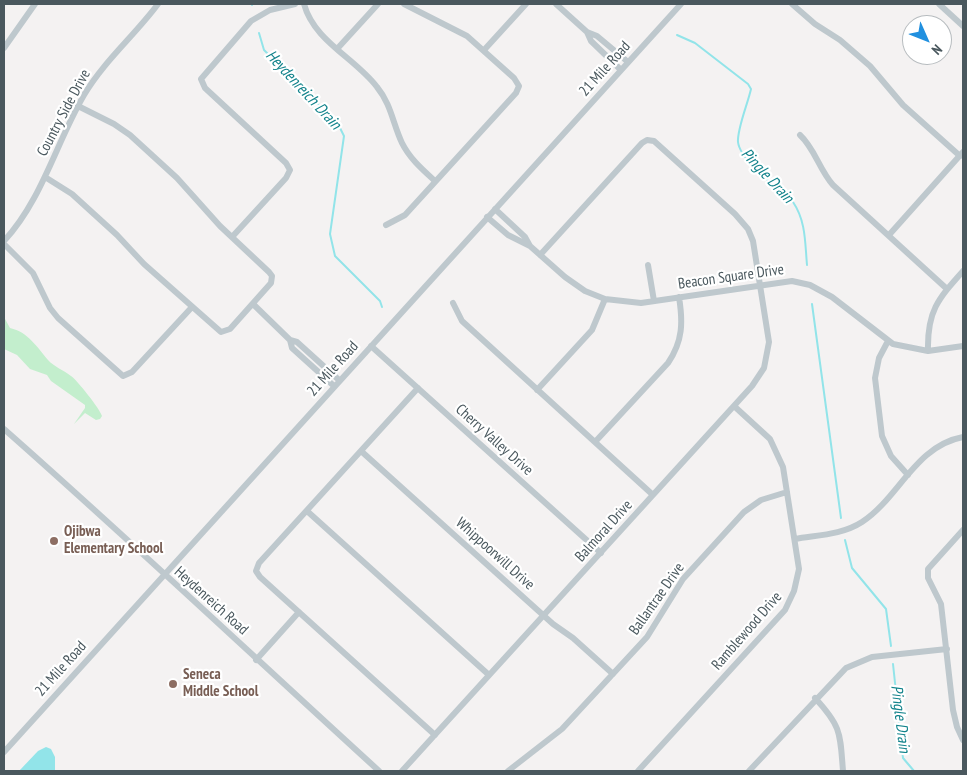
<!DOCTYPE html>
<style>
body{margin:0}
#map{position:relative;width:967px;height:775px;overflow:hidden;background:#f4f2f2;font-family:"PT Sans Narrow",sans-serif}
canvas{display:block}
.frame{position:absolute;inset:0;border:5px solid #4a585e;pointer-events:none}
.north{position:absolute;left:902px;top:15px;width:50px;height:50px;box-sizing:border-box;background:#fff;border:1px solid #b7bcbf;border-radius:50%;rotate:134deg;font-size:14px;font-weight:700;line-height:20px;text-align:center;color:#4a585e}
.north::after{content:'';display:block;margin:auto;width:18px;height:22px;background:#2190df;clip-path:polygon(50% 0,100% 100%,50% 72%,0 100%)}
</style>
<div id="map">
<canvas width="967" height="775"></canvas>
<div class="frame"></div>
<div class="north">N</div>
</div>
<script>
const ctx = document.querySelector('canvas').getContext('2d');
ctx.lineJoin = 'round';
function paint(path, color) { ctx.fillStyle = color; ctx.fill(path, 'evenodd'); }
function strokePath(path, color, width, dash) { ctx.strokeStyle = color; ctx.lineWidth = width; ctx.lineCap = dash ? 'butt' : 'round'; ctx.setLineDash(dash || []); ctx.stroke(path); }
function drawText(font, color, halo, rows, align = 'center') {
  ctx.font = font + ' "PT Sans Narrow",sans-serif'; ctx.lineWidth = 4.5; ctx.setLineDash([]); ctx.textBaseline = 'middle'; ctx.strokeStyle = halo; ctx.fillStyle = color; for (const [text, x, y, turn = 0] of rows) {
    ctx.save(); ctx.translate(x, y); ctx.rotate((+turn || 0) * Math.PI / 180); ctx.textAlign = isNaN(turn) ? turn : align; if (halo) ctx.strokeText(text, 0, 0); ctx.fillText(text, 0, 0); ctx.restore();
  }
}
paint(new Path2D(`
 M4,317L10,328C28,332 37,347 48,360C54,367 64,370 71,376C77,380 100,409 102,416L100,419L96,420L85,413L74,424L85,408V405L51,381L47,375L30,369L17,355L4,349Z`), '#c3eecd');
paint(new Path2D(`
 M46,747L51,749L55,757V771H19L38,751Z`), '#92e4e9');
strokePath(new Path2D(`
 M252,4V5
 M259,33L264,50L338,124L344,136L330,234L335,256L380,301L382,307
 M677,35L695,43L748,84L751,89C748,103 737,129 738,142C740,161 779,189 793,202C806,221 805,243 807,265
 M812,304L841,518
 M845,540L852,568L886,609L891,646
 M893,664L903,758L914,771`), '#92e4e9', 2);
strokePath(new Path2D(`
 M304,4C314,41 355,58 377,87C391,104 393,124 402,143C410,159 423,170 435,181
 M556,4L587,32L591,41L621,70
 M792,4L815,24L840,40L870,66L903,105L960,156
 M939,4L963,26
 M587,32L597,36L628,62
 M4,48L35,4
 M337,49L378,4
 M485,49L526,4
 M800,135C815,149 819,169 833,185L947,289
 M45,177L72,194L117,235L144,264L221,332L230,329L271,283L272,276L269,272L220,226L177,178L130,135L114,124L78,106
 M495,209L525,237L530,246L565,277L585,291L605,299L641,303L792,281L810,285L832,297L893,344L928,351L963,346
 M487,217L508,235L530,246
 M386,225L405,215L516,93L519,86L514,78L467,36L404,4
 M889,235L963,152
 M232,237L286,178L290,170L286,163L205,88L201,79L251,21L270,10L295,4
 M4,241C42,200 56,143 84,95C104,61 135,35 158,4
 M4,244L33,273L50,308L58,318L123,376L132,372L192,307
 M648,265L654,301
 M453,303L462,321L653,495
 M253,304L290,340L292,348L334,386
 M290,340L297,342L339,380
 M888,341L879,358L875,378L882,436L891,456L908,475
 M371,346L601,553
 M928,351C927,311 938,299 963,271
 M418,388L259,563L256,571L260,577L435,735
 M537,390L592,330L605,299
 M4,429C131,541 254,657 379,771
 M595,442L668,363C683,341 683,322 679,297
 M361,451L553,624L573,638L613,674
 M307,511L489,675
 M963,530L928,569V578L941,604L953,710L957,727L963,740
 M795,539C817,535 842,535 862,522C899,498 915,446 963,437
 M256,660L299,612
 M815,698C842,727 840,734 843,771
 M4,752L681,4
 M402,771L752,386L764,368L769,342L753,241L748,229L735,214L654,141L647,140L642,143L540,255
 M508,771L562,729L647,637L683,579L744,512L761,500L787,492
 M638,771L785,610L794,591L799,569L783,467L770,439L734,406
 M749,771L846,668L872,657L947,649`), '#bec8cd', 6);
for (const [x, y, r, color] of [
 [54,541,5,"#8d6e63"],
 [173,684,5,"#8d6e63"]
]) { const dot = new Path2D(); dot.arc(x, y, r, 0, 2 * Math.PI); ctx.fillStyle = color; ctx.fill(dot); strokePath(dot, '#fff', 2); }
drawText('15px', '#4a585e', '#fff', [
 ["21 Mile Road",605,69,-48],
 ["Country Side Drive",64,113,-62],
 ["Beacon Square Drive",731,277,-8],
 ["21 Mile Road",333,369,-48],
 ["Cherry Valley Drive",494,440,42],
 ["Balmoral Drive",604,531,-48],
 ["Whippoorwill Drive",495,554,42],
 ["Ballantrae Drive",657,599,-55],
 ["Heydenreich Road",211,601,42],
 ["Ramblewood Drive",747,631,-49],
 ["21 Mile Road",61,669,-48]
]);
drawText('bold 15px', '#785e54', '#fff', [
 ["Ojibwa",64,532],
 ["Elementary School",64,549],
 ["Seneca",183,675],
 ["Middle School",183,692]
], 'left');
drawText('italic 16px', '#12838b', '#fff', [
 ["Heydenreich Drain",303,90,47],
 ["Pingle Drain",767,176,47],
 ["Pingle Drain",900,719,83]
]);
</script>
